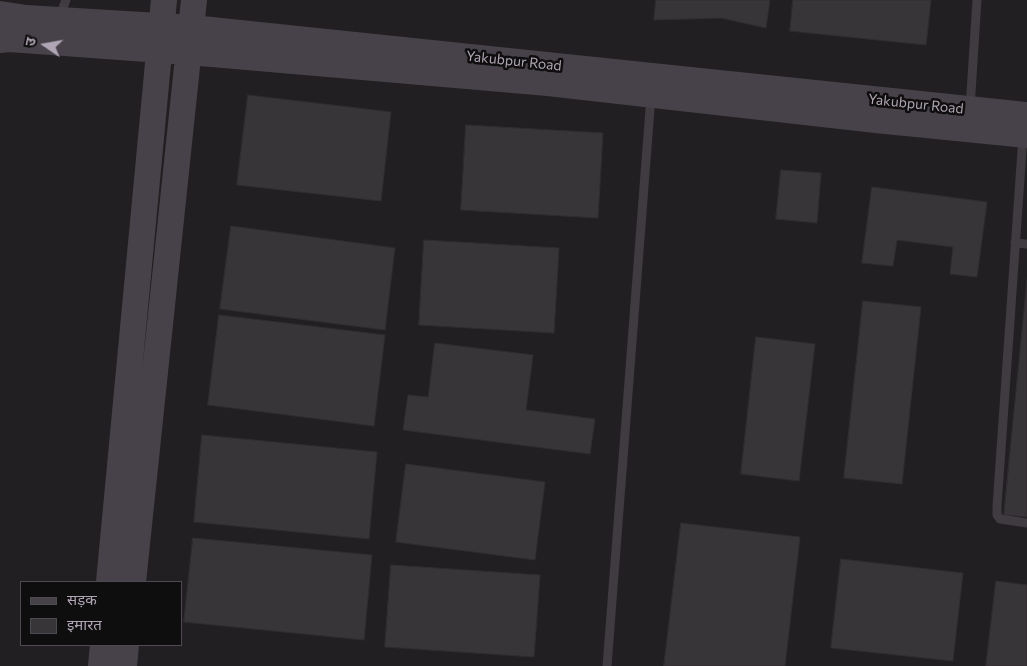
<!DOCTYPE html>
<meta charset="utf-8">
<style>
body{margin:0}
#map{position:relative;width:1027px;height:666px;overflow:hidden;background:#141314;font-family:Commissioner,"Noto Sans Devanagari",sans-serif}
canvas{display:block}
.legend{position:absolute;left:20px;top:581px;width:162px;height:65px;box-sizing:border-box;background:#0f0e0f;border:1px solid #4f4a51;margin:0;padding:6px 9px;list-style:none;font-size:15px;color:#b0a5b4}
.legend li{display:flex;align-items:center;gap:10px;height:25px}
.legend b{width:25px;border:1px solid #4f4a51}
.north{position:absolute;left:20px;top:20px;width:50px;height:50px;-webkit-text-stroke:4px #0f0e0f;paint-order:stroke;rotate:282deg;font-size:14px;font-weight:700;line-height:20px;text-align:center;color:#b0a5b4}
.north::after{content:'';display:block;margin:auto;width:18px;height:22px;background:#b0a5b4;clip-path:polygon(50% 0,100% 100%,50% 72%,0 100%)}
</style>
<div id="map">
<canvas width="1027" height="666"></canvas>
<ul class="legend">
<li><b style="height:6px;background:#474249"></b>सड़क</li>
<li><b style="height:14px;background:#383539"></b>इमारत</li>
</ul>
<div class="north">उ</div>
</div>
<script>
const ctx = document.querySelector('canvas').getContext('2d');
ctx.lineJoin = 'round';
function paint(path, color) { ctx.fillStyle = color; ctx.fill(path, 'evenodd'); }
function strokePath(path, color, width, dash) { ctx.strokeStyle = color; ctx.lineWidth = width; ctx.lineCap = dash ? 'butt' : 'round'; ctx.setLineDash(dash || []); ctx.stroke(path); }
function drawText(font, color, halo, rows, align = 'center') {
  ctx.font = font + ' Commissioner,sans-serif'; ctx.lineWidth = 5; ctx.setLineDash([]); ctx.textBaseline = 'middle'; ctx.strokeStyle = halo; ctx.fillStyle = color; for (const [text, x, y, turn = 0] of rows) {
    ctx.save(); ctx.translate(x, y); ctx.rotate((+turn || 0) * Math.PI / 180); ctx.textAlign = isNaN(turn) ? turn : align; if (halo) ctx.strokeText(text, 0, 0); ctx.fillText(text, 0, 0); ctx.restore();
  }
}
paint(new Path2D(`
 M0,0H1027V666H0ZM21,582H181V645H21Z`), '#211f21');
const building = new Path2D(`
 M656,0H770L766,28L721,18L654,20Z
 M793,0H931L926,45L790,31Z
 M248,95L391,112L381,201L237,185Z
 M466,125L603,133L598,218L461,210Z
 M781,170L821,173L817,223L776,219Z
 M872,187L987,202L977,277L950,274L953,247L897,240L893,266L862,263Z
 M231,226L395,248L385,330L220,309Z
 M424,240L559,248L554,333L419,325Z
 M1027,280V517L1004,515Z
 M863,301L921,307L902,484L844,478Z
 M219,315L385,335L374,426L208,405Z
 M756,337L815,344L799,481L741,474Z
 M435,343L533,355L526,410L595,419L590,454L403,430L408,395L428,397Z
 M202,435L377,452L369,539L194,522Z
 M406,464L545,482L535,560L396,542Z
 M681,523L800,537L785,666H664Z
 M193,538L372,555L364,640L184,622Z
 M841,559L963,573L953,661L831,648Z
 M391,565L540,575L534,657L385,647Z
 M996,581L1027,585V666H986Z`);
paint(building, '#383539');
strokePath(building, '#302d30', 1);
strokePath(new Path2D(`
 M59,18L66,0
 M970,108L977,0
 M1023,136L997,506V515L1000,519L1027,523
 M1015,243L1027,244
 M607,666L651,96`), '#3f3b40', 9);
strokePath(new Path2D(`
 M0,14L26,18L192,28L1027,115
 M0,40L9,39L189,52L548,83L876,120L1027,135
 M109,582L164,0
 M133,582L194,0
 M101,666L103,645
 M124,666L126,645`), '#474249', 26);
drawText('14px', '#b0a5b4', '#0f0e0f', [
 ["Yakubpur Road",514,61,6],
 ["Yakubpur Road",916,104,6]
]);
</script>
